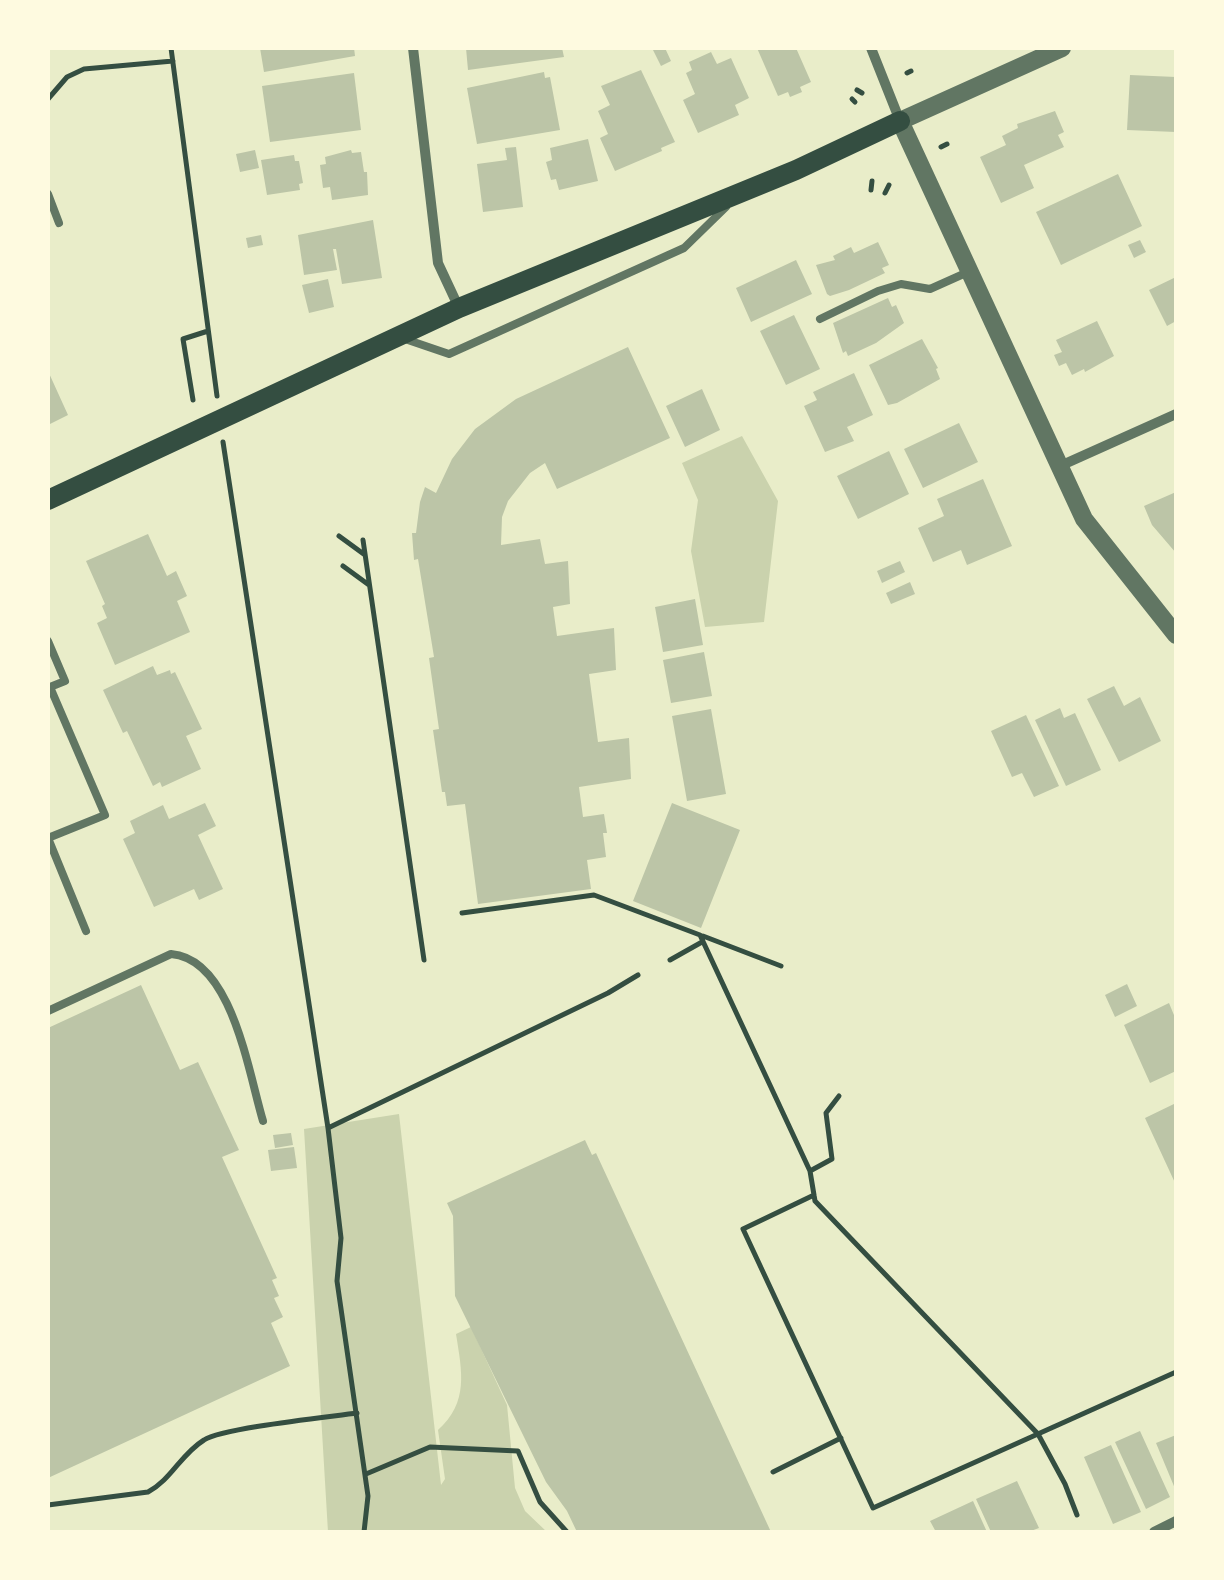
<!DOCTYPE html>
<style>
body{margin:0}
#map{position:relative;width:1224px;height:1580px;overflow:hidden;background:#e9edc9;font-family:"PT Serif",serif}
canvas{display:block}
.frame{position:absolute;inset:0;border:50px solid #fefae0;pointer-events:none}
</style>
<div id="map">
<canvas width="1224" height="1580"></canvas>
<div class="frame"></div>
</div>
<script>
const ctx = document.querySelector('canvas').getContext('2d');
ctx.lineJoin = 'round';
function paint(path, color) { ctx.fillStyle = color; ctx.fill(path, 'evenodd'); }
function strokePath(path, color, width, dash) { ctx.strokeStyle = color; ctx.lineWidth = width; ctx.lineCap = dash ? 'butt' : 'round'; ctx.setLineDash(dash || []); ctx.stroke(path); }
paint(new Path2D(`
 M742,436L778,501L764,622L705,627L691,551L698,500L682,463Z
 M399,1114L441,1485L445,1479L438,1430C469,1402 462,1372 456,1334L471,1327L507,1405L515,1488L525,1511L547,1532H328L304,1129Z`), '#cad2ad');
paint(new Path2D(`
 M260,48H354L355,56L264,72Z
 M466,48H562L564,57L468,70Z
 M660,48H665L671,61L661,66L653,50Z
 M757,48H796L811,82L800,87L802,92L790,97L788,92L778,96Z
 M711,52L717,64L731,58L749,98L735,105L739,115L698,133L683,100L695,94L686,73L692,70L689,62Z
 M641,70L675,142L661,148L662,151L615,171L600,138L608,134L598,111L610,105L601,86Z
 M544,72L545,78L550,77L560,130L477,144L467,88Z
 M354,73L361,130L270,142L262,86Z
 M1130,75L1176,77V132L1127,130Z
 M1055,111L1064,132L1058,135L1064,147L1024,165L1034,188L1001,203L980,157L1006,145L1002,136L1018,128L1017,124Z
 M588,139L598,181L559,190L556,179L551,180L546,162L552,160L550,148Z
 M516,147L523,207L483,212L477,164L507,160L505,148Z
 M255,150L259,168L240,172L236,154Z
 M351,150L352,153L361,152L364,172H367L368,195L332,200L330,187L323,188L320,165L326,164L325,157Z
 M294,155L295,161H299L303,183L299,184L300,190L267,195L261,160Z
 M1118,174L1142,226L1061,265L1036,212Z
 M373,220L382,278L342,284L336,249H333L337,270L304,275L298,235Z
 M261,235L263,245L248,248L246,238Z
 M1140,240L1146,252L1134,258L1128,245Z
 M878,242L889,265L882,268L885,273L849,290L830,296L827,294L816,265L835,260L833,256L851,247L854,253Z
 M796,260L812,294L751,322L736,288Z
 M1176,277V321L1167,326L1149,290Z
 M328,279L334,307L309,313L302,285Z
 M888,298L892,307L896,305L904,323L876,343L848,356L846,351L843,353L833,323Z
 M794,315L820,369L786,385L760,331Z
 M1097,321L1114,356L1085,372L1084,369L1072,375L1066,363L1059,366L1054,355L1062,352L1056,340Z
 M922,339L938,368L936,369L940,379L897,403L888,405L869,365Z
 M628,347L670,438L557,489L545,463L530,473L508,501L502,517L501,545L540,539L545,564L568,561L570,604L553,607L557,636L614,628L616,670L589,674L598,742L629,738L631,779L579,787L583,817L604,814L607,833H603L606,857L587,860L591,889L478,904L465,804L447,806L445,792H442L433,730L439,729L429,658L434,657L418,559L414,560L412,533H416L420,502L425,487L436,493L452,459L475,429L516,399Z
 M48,371L68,415L48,425Z
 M854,373L873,415L847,427L854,441L825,452L804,406L817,400L813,392Z
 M702,389L720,430L685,447L666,406Z
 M959,423L978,462L923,488L904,449Z
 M889,451L909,494L858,519L837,476Z
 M983,479L1012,546L967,565L961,550L933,562L918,528L944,516L937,499Z
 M1176,492V553L1152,525L1144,506Z
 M148,534L167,576L176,571L187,596L177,601L190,632L115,665L97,623L107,618L102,606L105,604L86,561Z
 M900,561L905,572L882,583L877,571Z
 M910,582L915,594L891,604L886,593Z
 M695,599L703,645L663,652L655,607Z
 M704,652L712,696L671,703L663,660Z
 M153,666L157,675L170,670L171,674L175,672L202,729L186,736L201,769L162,787L160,782L153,786L127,731L123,733L103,690Z
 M1114,686L1124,706L1140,697L1161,741L1119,762L1087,699Z
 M1060,708L1064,718L1075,713L1101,770L1066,786L1035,720Z
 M711,709L726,794L687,801L672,716Z
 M1026,715L1059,786L1034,797L1022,773L1012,777L991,731Z
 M205,803L216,826L198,835L223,889L199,900L194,889L154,907L123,839L135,833L130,821L163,805L169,819Z
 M672,803L740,830L701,928L633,901Z
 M1127,984L1137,1006L1115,1017L1105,995Z
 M141,985L180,1070L198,1062L239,1150L222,1157L277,1278L272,1280L279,1296L274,1298L283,1317L271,1323L290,1366L48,1478V1028Z
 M1169,1003L1176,1020V1071L1150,1083L1124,1025Z
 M1176,1103V1185L1145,1118Z
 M291,1133L293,1145L275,1148L273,1135Z
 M585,1140L592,1155L596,1153L771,1532H577L567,1511L546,1482L455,1296L453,1216L447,1203Z
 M294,1147L297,1168L271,1171L268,1150Z
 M1140,1431L1170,1497L1146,1509L1115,1442Z
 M1176,1435V1491L1156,1443Z
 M1111,1445L1141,1512L1113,1524L1084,1457Z
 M1017,1481L1039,1528L1028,1532H991L976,1499Z
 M973,1501L987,1532H936L930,1521Z`), '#bcc5a7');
strokePath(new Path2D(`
 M171,48L217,396
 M907,73L911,71
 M857,90L862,93
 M48,99L67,77L84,69L173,61
 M852,99L855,102
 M941,147L947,144
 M871,190L872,181
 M885,193L889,185
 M193,400L183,339L208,331
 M223,442L328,1128L341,1238L337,1281L368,1496L364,1532
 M339,536L365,555
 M363,540L424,960
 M343,566L369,585
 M462,913L594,895L700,935L810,1171L815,1201L1038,1434L1065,1484L1077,1515
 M703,936L781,966
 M670,960L702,942
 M328,1128L608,993L638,975
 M810,1171L832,1159L826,1113L839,1096
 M814,1195L743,1229L873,1508L1176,1372
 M773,1472L841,1438
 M366,1474L430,1447L518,1451L540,1502L567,1532
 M48,1505L148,1492C171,1480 181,1454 204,1440C222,1428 329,1417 357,1413`), '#344e41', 5);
strokePath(new Path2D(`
 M48,194L59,223
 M820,319L878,291L901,284L930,289L968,272
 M402,338L449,354L684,248L726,207
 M48,641L65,681L50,687L105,815L48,838
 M48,838L86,931
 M48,1011L171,954C232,959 248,1071 263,1121`), '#617663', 8);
strokePath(new Path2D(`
 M413,48L438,263L459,308
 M871,48L900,121
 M1060,466L1176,414
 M1154,1532L1176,1521`), '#617663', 10);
strokePath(new Path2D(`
 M1062,48L900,121L1084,519L1176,635`), '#617663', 18);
strokePath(new Path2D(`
 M48,500L459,308L796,170L900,121`), '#344e41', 20);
</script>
